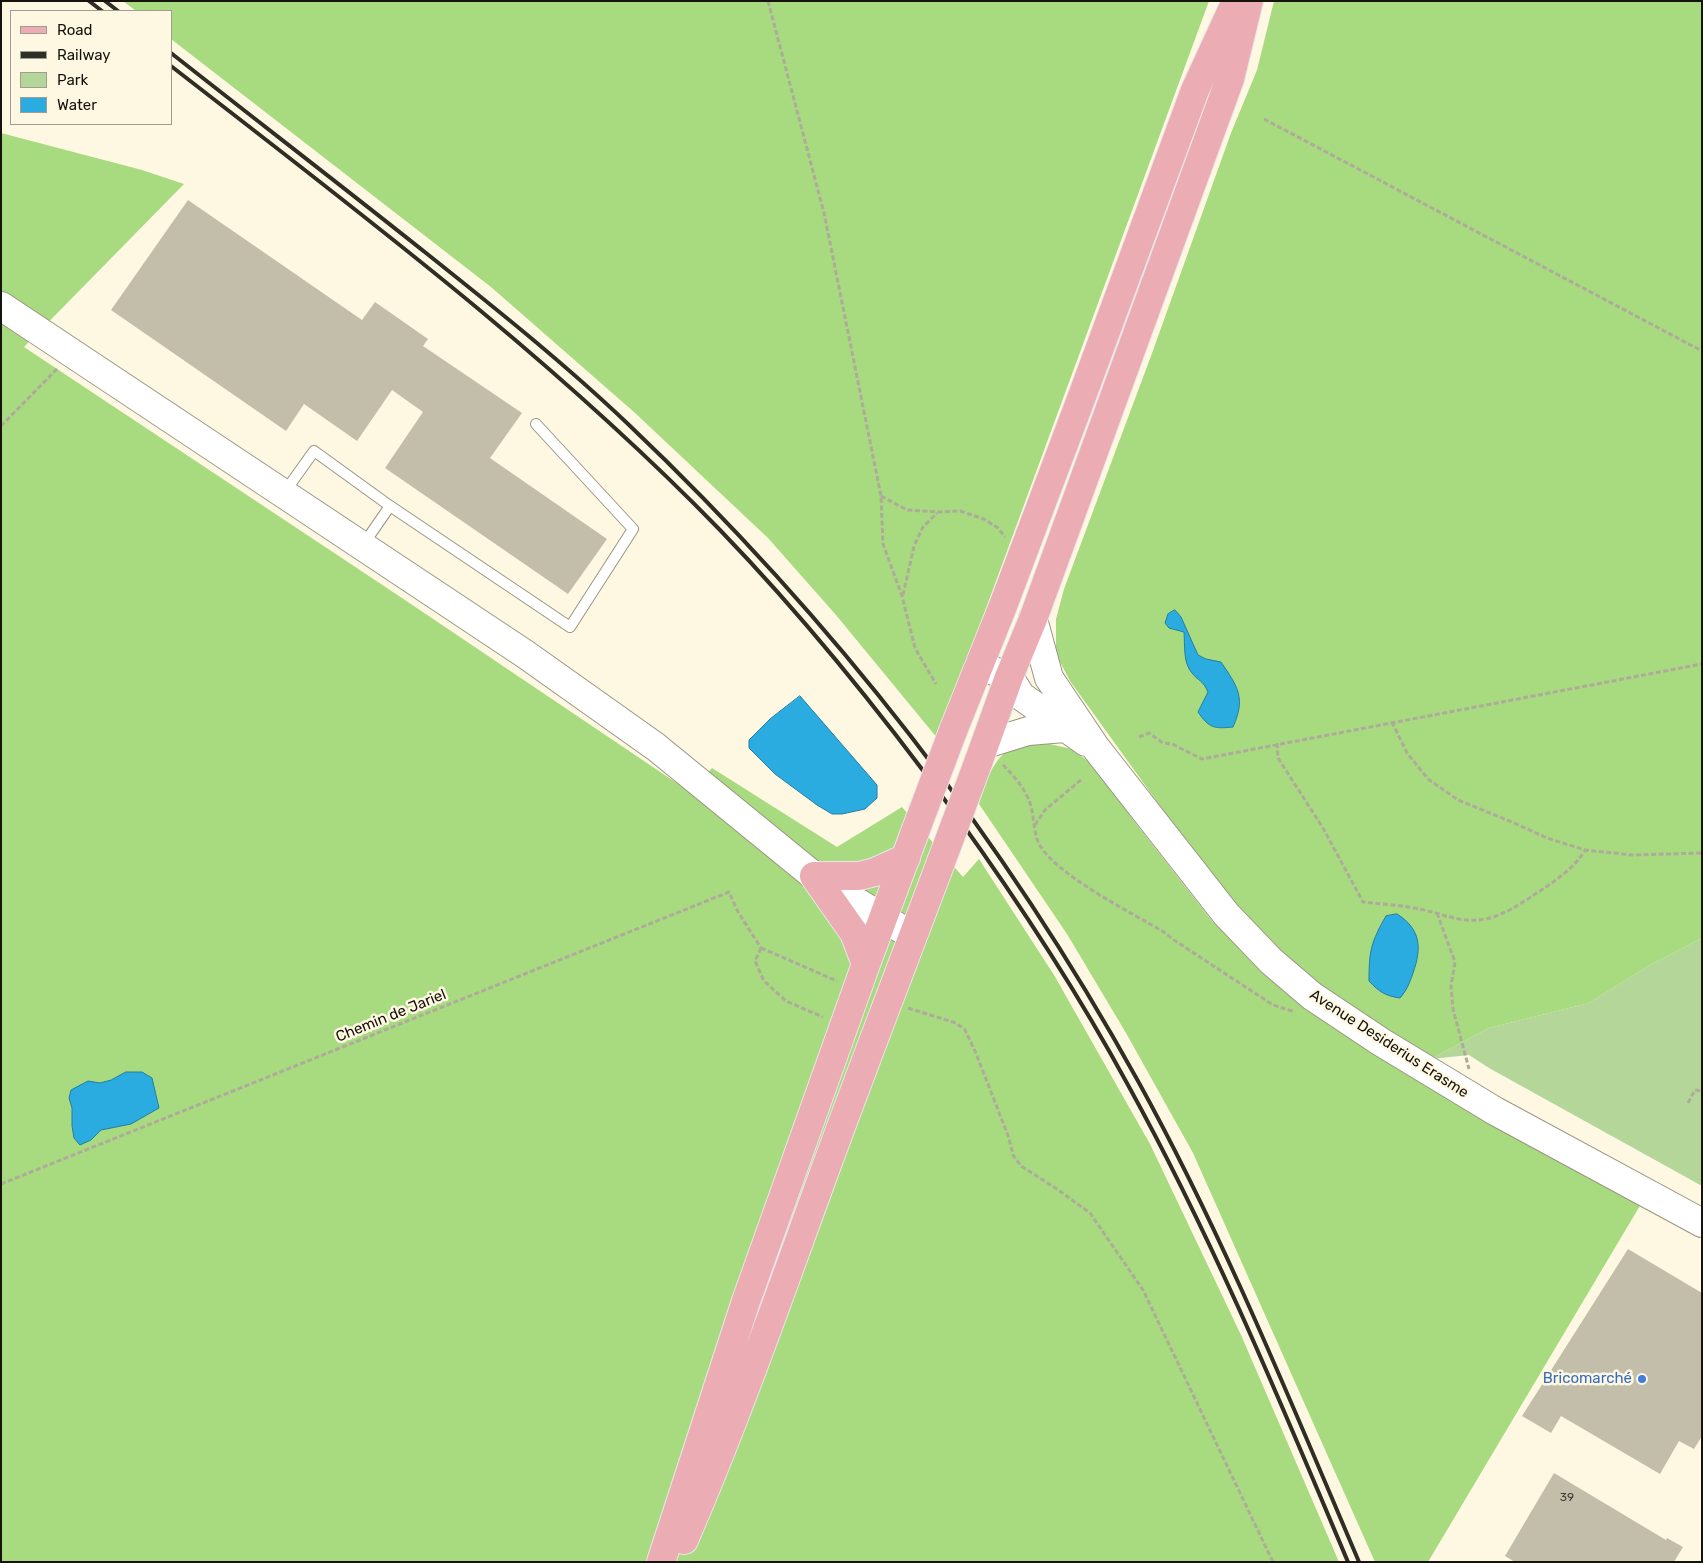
<!DOCTYPE html>
<meta charset="utf-8">
<style>
body{margin:0}
#map{position:relative;width:1703px;height:1563px;overflow:hidden;background:#fef8e3;font-family:Rubik,sans-serif}
canvas{display:block}
.frame{position:absolute;inset:0;border:2px solid #15130c;pointer-events:none}
.legend{position:absolute;left:10px;top:10px;width:162px;height:115px;box-sizing:border-box;background:#fef8e3;border:1px solid #a19c8d;margin:0;padding:6px 9px;list-style:none;font-size:15px;color:#15130c}
.legend li{display:flex;align-items:center;gap:10px;height:25px}
.legend b{width:25px;border:1px solid #a19c8d}
</style>
<div id="map">
<canvas width="1703" height="1563"></canvas>
<div class="frame"></div>
<ul class="legend">
<li><b style="height:6px;background:#ebacb3"></b>Road</li>
<li><b style="height:6px;background:#2f2d24"></b>Railway</li>
<li><b style="height:14px;background:#b4d699"></b>Park</li>
<li><b style="height:14px;background:#2bace0"></b>Water</li>
</ul>
</div>
<script>
const ctx = document.querySelector('canvas').getContext('2d');
ctx.lineJoin = 'round';
function paint(path, color) { ctx.fillStyle = color; ctx.fill(path, 'evenodd'); }
function strokePath(path, color, width, dash) { ctx.strokeStyle = color; ctx.lineWidth = width; ctx.lineCap = dash ? 'butt' : 'round'; ctx.setLineDash(dash || []); ctx.stroke(path); }
function drawText(font, color, halo, rows, align = 'center') {
  ctx.font = font + ' Rubik,sans-serif'; ctx.lineWidth = 5; ctx.setLineDash([]); ctx.textBaseline = 'middle'; ctx.strokeStyle = halo; ctx.fillStyle = color; for (const [text, x, y, turn = 0] of rows) {
    ctx.save(); ctx.translate(x, y); ctx.rotate((+turn || 0) * Math.PI / 180); ctx.textAlign = isNaN(turn) ? turn : align; if (halo) ctx.strokeText(text, 0, 0); ctx.fillText(text, 0, 0); ctx.restore();
  }
}
paint(new Path2D(`
 M1702,938V1186L1489,1068L1469,1055L1431,1059L1489,1028L1589,1003L1650,965Z`), '#b4d699');
paint(new Path2D(`
 M123,1H1209L938,739L836,615L768,538L634,412L491,287L171,39V11H136Z
 M1274,1H1702V938L1650,965L1589,1003L1489,1028L1431,1059L1311,981L1271,946L1217,885L1070,681L1056,654V619L1064,589L1151,356L1231,133L1257,70Z
 M1,133L142,170L184,184L24,347L402,598L690,792L712,768L837,847L902,807L963,877L979,859L1054,975L1150,1144L1241,1335L1339,1562H1Z
 M1045,743L1072,749L1093,765L1137,825L1212,921L1270,974L1641,1204L1428,1562H1375L1193,1153L1126,1033L1067,934L979,804C986,781 995,750 1021,745C1029,743 1038,743 1045,743Z`), '#a8da7f');
const water = new Path2D(`
 M1175,610L1181,617L1198,655L1206,659L1221,662C1238,687 1246,698 1233,727C1214,729 1209,728 1198,712L1208,692C1203,680 1198,681 1192,673C1183,663 1185,645 1184,632L1169,628L1165,623L1168,614Z
 M800,696L877,785V798L865,809L842,814H832L817,805L775,774L749,748V740L770,719Z
 M1397,914C1421,929 1422,948 1413,973C1410,982 1407,990 1400,998C1386,996 1379,992 1369,981C1369,951 1371,942 1386,916Z
 M126,1072H142L152,1078L159,1108L131,1124L101,1130L91,1140L80,1145L74,1138L72,1126V1108L69,1098L71,1090L88,1081L100,1083L111,1080Z`);
paint(water, '#2bace0');
strokePath(water, '#247ea0', 1);
paint(new Path2D(`
 M188,200L362,320L375,302L428,339L423,346L522,413L490,458L607,539L568,594L385,468L423,412L392,390L357,441L304,404L286,431L111,310Z
 M1628,1249L1702,1293V1436L1694,1449L1679,1441L1660,1474L1561,1416L1551,1433L1522,1416Z
 M1554,1473L1666,1540L1667,1538L1683,1547L1674,1562H1515L1505,1556Z`), '#c3beaa');
const service = new Path2D(`
 M284,493L314,451L390,506L363,545
 M390,506L570,627L633,529L536,424`);
const secondary = new Path2D(`
 M1,306L525,654L656,747L814,876L913,936
 M1033,619L1049,678L1096,748L1226,914L1271,961L1312,996L1381,1042L1495,1111L1702,1223
 M979,665L1009,677L1021,696L1086,742
 M986,744L1028,731L1064,728`);
const primary = new Path2D(`
 M953,731L1003,606L1081,399L1195,90L1236,1
 M978,763L1009,677L1033,619L1230,79L1249,1
 M814,876L854,933L866,964
 M814,876H859L875,872L906,858
 M684,1540C736,1420 779,1296 824,1173C862,1069 902,966 941,862
 M661,1562L746,1301L866,964L915,832`);
strokePath(service, '#9a9582', 12);
strokePath(secondary, '#9a9582', 30);
strokePath(primary, '#e8e7e7', 30);
strokePath(new Path2D(`
 M768,1L824,213L881,496L883,544L902,596L915,648L936,684
 M1264,119L1702,351
 M1,426L57,369
 M881,496L907,510L937,512L960,511L984,519L998,528L1005,537
 M903,595L914,546L923,527L937,513
 M1392,722L1407,753L1428,779L1458,800L1512,822L1547,838L1585,850L1632,855L1702,853
 M1139,737L1149,733L1163,743L1172,744L1202,759L1702,664
 M1277,743L1278,758L1323,828L1363,902C1381,904 1401,905 1419,909C1445,914 1463,925 1490,918C1510,912 1526,900 1543,889C1559,878 1575,867 1585,850
 M1003,765C1016,778 1028,792 1032,810C1034,821 1034,833 1039,844C1056,875 1132,913 1164,932L1174,940L1273,1005L1295,1012
 M1035,825L1045,810L1082,779
 M1437,913L1455,962L1451,986L1453,1009L1469,1069
 M761,948L755,961L764,981L786,1001L823,1017
 M761,948L837,981
 M908,1008L956,1023L965,1030L975,1051L1009,1138L1013,1155L1021,1166L1057,1189L1090,1213L1143,1290L1273,1562
 M1688,1103L1695,1090L1702,1091
 M1,1184L729,892L738,912L761,948`), '#afab9b', 3, [5, 2.5]);
strokePath(service, '#fff', 10);
strokePath(secondary, '#fff', 28);
strokePath(primary, '#ebacb3', 28);
strokePath(new Path2D(`
 M89,1L102,11
 M105,1L118,11
 M171,53C256,120 342,186 426,253C495,308 564,363 628,424C830,616 1003,837 1138,1081C1223,1235 1290,1400 1359,1562
 M171,66C360,213 553,358 720,530C806,619 883,715 956,815C1018,901 1077,991 1128,1085C1213,1239 1280,1401 1348,1562`), '#2f2d24', 4);
const primaryBridge = new Path2D(`
 M915,832L953,731
 M941,862L978,763`);
strokePath(primaryBridge, '#e8e7e7', 30, []);
strokePath(primaryBridge, '#ebacb3', 28);
for (const [x, y, r, color] of [
 [1642,1379,5,"#3f7fe0"]
]) { const dot = new Path2D(); dot.arc(x, y, r, 0, 2 * Math.PI); ctx.fillStyle = color; ctx.fill(dot); strokePath(dot, '#fef8e3', 2); }
drawText('12px', '#403e34', null, [
 ["39",1567,1498]
]);
drawText('15px', '#15130c', '#fef8e3', [
 ["Chemin de Jariel",391,1016,-22],
 ["Avenue Desiderius Erasme",1389,1044,33]
]);
drawText('15px', '#366cbe', '#fef8e3', [
 ["Bricomarché",1632,1379]
], 'right');
</script>
